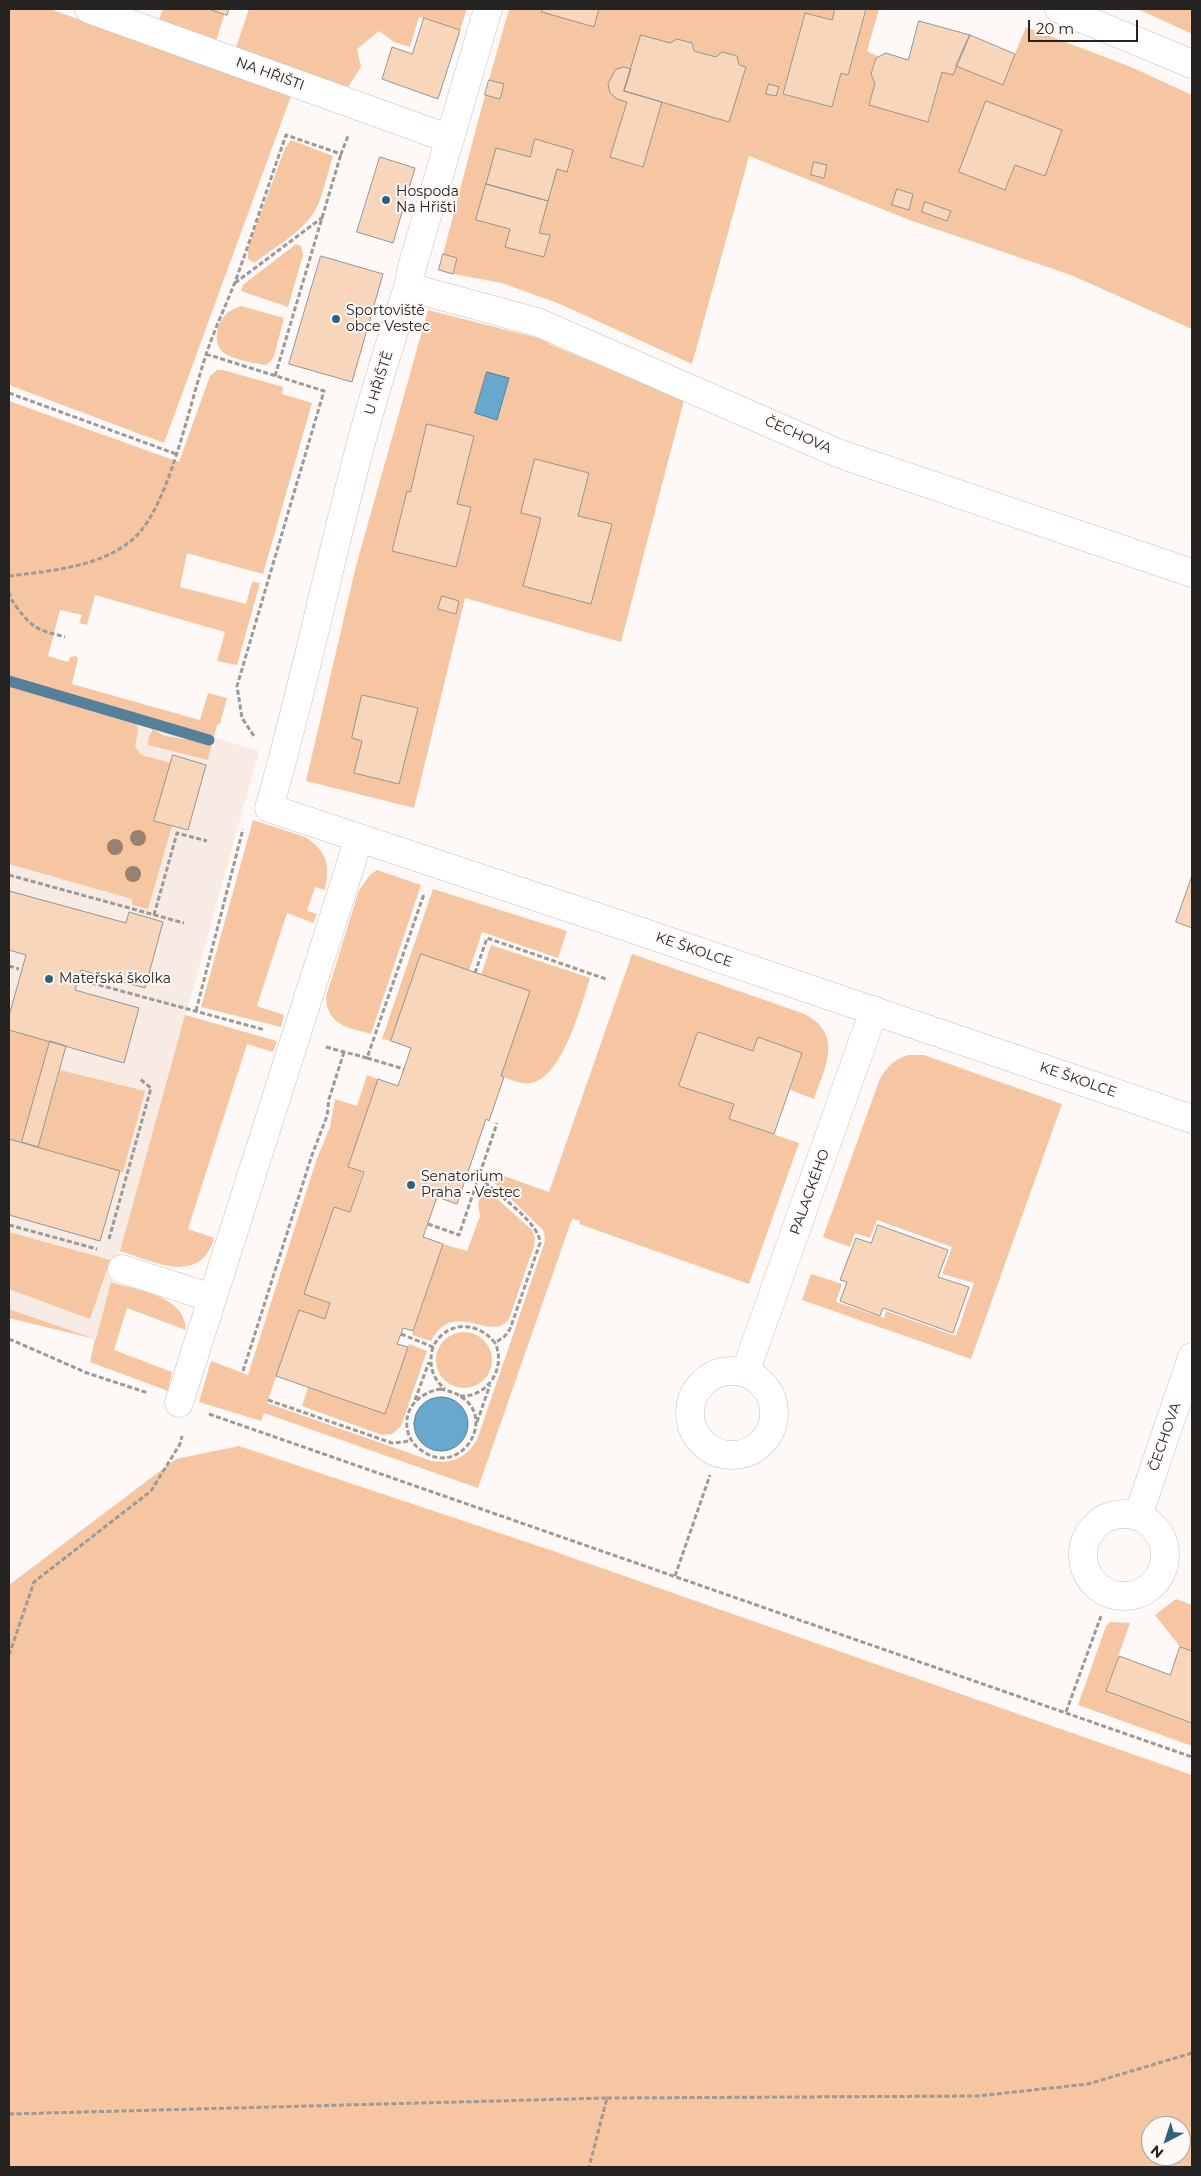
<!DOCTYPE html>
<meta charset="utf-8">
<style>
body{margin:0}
#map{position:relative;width:1201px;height:2176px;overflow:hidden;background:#fef9f6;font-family:Montserrat,sans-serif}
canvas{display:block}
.frame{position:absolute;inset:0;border:10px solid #242322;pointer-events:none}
.north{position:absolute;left:1141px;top:2116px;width:50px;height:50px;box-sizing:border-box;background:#fef9f6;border:1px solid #a7a3a1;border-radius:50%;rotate:220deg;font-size:14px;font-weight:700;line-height:20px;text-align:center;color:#242322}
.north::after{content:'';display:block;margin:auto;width:18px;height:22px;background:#306380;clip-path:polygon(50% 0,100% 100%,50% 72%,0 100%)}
.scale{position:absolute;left:1028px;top:20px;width:110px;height:22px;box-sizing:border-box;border:2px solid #242322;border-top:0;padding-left:6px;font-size:15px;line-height:18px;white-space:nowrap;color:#242322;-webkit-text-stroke:4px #fef9f6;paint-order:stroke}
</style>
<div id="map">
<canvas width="1201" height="2176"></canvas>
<div class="frame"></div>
<div class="north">N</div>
<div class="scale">20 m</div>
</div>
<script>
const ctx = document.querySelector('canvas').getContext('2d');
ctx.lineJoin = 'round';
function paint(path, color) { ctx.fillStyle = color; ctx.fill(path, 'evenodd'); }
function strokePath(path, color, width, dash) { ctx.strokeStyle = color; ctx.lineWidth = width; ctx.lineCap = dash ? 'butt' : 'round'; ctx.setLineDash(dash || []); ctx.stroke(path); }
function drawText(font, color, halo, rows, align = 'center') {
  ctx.font = font + ' Montserrat,sans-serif'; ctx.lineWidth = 4; ctx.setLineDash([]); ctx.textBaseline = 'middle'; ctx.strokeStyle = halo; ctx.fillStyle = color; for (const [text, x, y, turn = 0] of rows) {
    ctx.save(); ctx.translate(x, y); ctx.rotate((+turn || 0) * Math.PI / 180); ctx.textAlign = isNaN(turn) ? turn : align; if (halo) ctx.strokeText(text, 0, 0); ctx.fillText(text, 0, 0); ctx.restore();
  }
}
paint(new Path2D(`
 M9,676L259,751L96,1339L9,1309Z`), '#f7ebe3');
paint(new Path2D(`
 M9,9H50L291,96L164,443L9,385Z
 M163,9H211L225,13L214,47L157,25Z
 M249,9H467L460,30L419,17L410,47L394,42L379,31L357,49L361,67L346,90L234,53Z
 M509,9H835L832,20L805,13L783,94L832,107L841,73L848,75L866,9H879L867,51L877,56L871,74L875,83L869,105L929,120L942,72L953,75L956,66L1003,83L1026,27L1131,67L1192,95V329L1071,275L912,221L749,156L692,364L560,304L502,283L453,274L457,258L443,254L485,95L500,99L504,85L489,80Z
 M1138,9H1192V34Z
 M291,140L333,156C328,172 324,190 318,205C307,230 276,246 254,263L248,259V248L285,148Z
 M296,244L301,246L303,255L288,307L241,291L243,285Z
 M241,306L284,318L274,356L271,361L266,365C256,364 235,359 227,355C211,347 216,323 227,313C231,310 236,308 241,306Z
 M428,310L550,341L549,344L684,400L621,642L465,598L414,808L306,781L356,566Z
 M217,370H223L283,387L282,394L312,403L263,574L187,553L180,587L246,604L252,582L260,583L237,665L217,661L225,632L95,595L87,625L79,623L82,615L60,610L48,656L68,662L70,657L76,656L78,658L72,684L200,720L208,693L227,698L220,724L217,725L214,737L134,713L138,731L135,746L141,755L171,763L154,820L172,826L148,909L132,905V899L9,864V401L179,462L210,376Z
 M153,729L164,736L212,743L208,760L148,745V739Z
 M253,820L305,837C328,852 330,865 325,890L315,887L307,911L317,914L313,923L287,913L257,1006L284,1015L281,1027L201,1007Z
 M377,870L421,885L371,1034C348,1027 327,1026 326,997L359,890L370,875Z
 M433,889L567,931L558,958L482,932L469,971L421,954L391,1041L382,1039Z
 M491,945L590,978C581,1005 563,1077 531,1083C520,1085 510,1079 501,1076L481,975Z
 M632,954L802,1013C844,1032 826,1066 814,1099L790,1090L802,1053L758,1037L753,1051L698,1032L679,1085L734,1104L729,1119L799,1143L749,1284L579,1224L580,1221L572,1219L478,1488L264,1413L261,1421L199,1402L211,1361L248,1375L316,1161L330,1127L335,1099L357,1106L367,1075L378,1079L348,1167L363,1172L350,1212L334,1207L305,1294L330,1303L325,1319L299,1310L267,1403L432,1461C453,1464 465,1458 477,1440L545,1241L544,1232L540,1227L487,1176L490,1171L549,1192Z
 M185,1015L277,1041L273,1052L247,1044L188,1229L214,1238C200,1287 153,1261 120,1251Z
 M9,1030L50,1041L22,1142L9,1139Z
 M908,1055H924L1062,1104L971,1359L802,1300L811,1274L842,1284L836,1302L884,1318L886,1311L956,1336L974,1283L942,1274L952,1247L877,1220L870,1238L855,1233L850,1247L823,1237L879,1081C886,1067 893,1060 908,1055Z
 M60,1070L145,1091L123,1172L38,1147Z
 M484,1187L532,1230L535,1238L534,1246L509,1319C490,1344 454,1297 431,1341L412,1335L443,1244L467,1251L480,1216L478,1204Z
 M9,1232L110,1260L90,1319L9,1289Z
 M111,1282C138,1291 185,1295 186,1330L127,1308L114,1350L172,1372L168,1391L90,1362L95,1339L9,1318V1309L96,1339Z
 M436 1360a28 28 0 1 1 56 0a28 28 0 1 1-56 0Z
 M409,1344L427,1351L401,1426L392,1434L382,1435L302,1406L308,1387L385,1413Z
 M239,1446L556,1552L1192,1775V2167H9V1585L176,1459ZM1151,2126H1181V2156H1151Z
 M1176,1599L1192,1605V1651L1180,1647L1155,1615Z
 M1110,1622L1130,1623L1106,1691L1192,1723V1746L1078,1705L1106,1626Z`), '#f6c6a2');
const water = new Path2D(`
 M487,372L509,378L497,420L475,413Z
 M414 1424a27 27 0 1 1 54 0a27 27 0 1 1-54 0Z`);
paint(water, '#68a8ce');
strokePath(water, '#54809a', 1);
strokePath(new Path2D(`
 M9,681L209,740`), '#54809a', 11);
const building = new Path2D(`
 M209,9H229L227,15Z
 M543,9H599L594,27L542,12Z
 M835,9H866L848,75L841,73L832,107L783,94L805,13L832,20Z
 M424,18L460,30L438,99L382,79L392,47L412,54Z
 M919,21L970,35L953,75L942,72L928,122L869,105L875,83L871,74L876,58L886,53L908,60Z
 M641,35L670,43L677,39L692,43L694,51L716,57L722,52L737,56L739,65L746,67L729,122L624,91Z
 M970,35L1015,54L1003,85L956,66Z
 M624,67L631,69L624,91L662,102L643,167L610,157L627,102L617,99L610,93L608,84L615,70Z
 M489,80L504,84L500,99L485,95Z
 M769,84L779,87L776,96L766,94Z
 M986,101L1062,130L1045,176L1015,165L1005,190L959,172Z
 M535,139L573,150L567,172L557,169L548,201L486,184L496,148L530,157Z
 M380,157L415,168L393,243L357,232Z
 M814,162L827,165L824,178L811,175Z
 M486,184L548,201L539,233L550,235L544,257L505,247L510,229L476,220Z
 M897,189L913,194L909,210L892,205Z
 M925,202L951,211L947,221L922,212Z
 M443,254L457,258L453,274L439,270Z
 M321,256L383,274L352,382L289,364Z
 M427,424L474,436L457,504L471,507L456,567L392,551L407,491L410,492Z
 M535,459L589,473L578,516L612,524L591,604L523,586L541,518L521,513Z
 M442,596L459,601L456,614L438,609Z
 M362,695L418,708L399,784L354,773L362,741L352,738Z
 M173,755L206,765L188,830L154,821Z
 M1192,876V928L1176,922Z
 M9,891L126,923L129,912L163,922L145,988L81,970L75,990L139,1008L124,1063L9,1030V1016L26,955L9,950Z
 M421,954L530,991L501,1076L504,1077L489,1121L486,1119L457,1204L437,1197L423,1237L443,1244L413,1331L403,1328L401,1334L397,1344L408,1347L385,1414L276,1376L299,1310L325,1319L330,1303L304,1294L334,1207L350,1212L364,1172L348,1167L378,1079L398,1086L411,1048L391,1041Z
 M698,1032L753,1051L758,1037L802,1053L774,1134L729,1119L734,1104L679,1086Z
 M50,1041L66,1046L38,1147L22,1142Z
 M9,1139L120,1171L100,1241L9,1215Z
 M878,1225L948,1250L938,1277L969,1287L953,1333L883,1308L880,1316L840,1301L847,1282L840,1280L856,1238L871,1243Z
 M1180,1647L1192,1651V1723L1106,1691L1119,1656L1170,1675Z`);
paint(building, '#f8d6bc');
strokePath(building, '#989490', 1);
const minor = new Path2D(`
 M89,9L450,139
 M488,9L412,267L408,287C393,335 377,383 364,432C330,557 305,684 269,808L624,926L1192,1119
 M1059,9L1192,64
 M408,287L537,322L840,454L1192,573
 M122,1269L212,1298
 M690 1413a42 42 0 1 1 84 0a42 42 0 1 1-84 0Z
 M745,1373L874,1010
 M179,1403L359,838
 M1083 1555a41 41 0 1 1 82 0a41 41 0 1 1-82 0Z
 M1138,1516L1192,1357`);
strokePath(minor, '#c4c0bd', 29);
strokePath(new Path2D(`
 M235,283L323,217
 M206,354L324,391L237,686L242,718L254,736
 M275,376L341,154
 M9,393L176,454
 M9,576C49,571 103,567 134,538C170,506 190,400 207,352C215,328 226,305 235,282C253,233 269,183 286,135L341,154L348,136
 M9,592C10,599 14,603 18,609C35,631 40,630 65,637
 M9,875L184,923
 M154,915L177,833L207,841
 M9,966L19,969
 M475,973L487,938L606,979
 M77,979L265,1030
 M196,1011L243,829
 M326,1047L367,1058L424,894
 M367,1058L404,1069
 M428,1224L459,1235L497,1123
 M9,1225L97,1249
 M109,1239L151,1088L140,1079
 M401,1334L433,1347C446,1320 478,1321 495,1343L505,1336L510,1329L540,1243C540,1224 501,1197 487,1184L478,1179
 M9,1339L87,1373L148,1393
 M433,1347C428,1364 432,1378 445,1389
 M243,1371L312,1155L327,1116L329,1099L344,1052
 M440,1389C508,1401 466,1480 424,1452C416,1447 410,1441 408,1432C402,1409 419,1393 440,1389Z
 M460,1396C487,1398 507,1368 495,1343
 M268,1400L392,1443L404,1442L411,1440
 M415,1400L429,1362
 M209,1414L1192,1757
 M477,1422L490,1385
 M675,1576L710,1475
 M9,1655L34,1582L151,1491L180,1444L182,1436
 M1066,1712L1101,1616
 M607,2098L978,2096L1088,2084L1192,2053
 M9,2114L607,2098L589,2167`), '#9c9997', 3, [5, 2.5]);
strokePath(minor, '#fff', 28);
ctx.fillStyle = '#98826f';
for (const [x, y] of [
 [138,838],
 [115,847],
 [133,874]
]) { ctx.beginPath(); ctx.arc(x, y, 8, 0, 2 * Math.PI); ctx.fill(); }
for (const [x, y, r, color] of [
 [386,200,5,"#306380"],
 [336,319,5,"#306380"],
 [49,979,5,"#306380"],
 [411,1185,5,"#306380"]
]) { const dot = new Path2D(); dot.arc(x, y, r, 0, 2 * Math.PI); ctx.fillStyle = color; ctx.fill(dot); strokePath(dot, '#fef9f6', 2); }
drawText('14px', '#242322', '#fef9f6', [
 ["NA HŘIŠTI",270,74,20],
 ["U HŘIŠTĚ",379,383,-73],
 ["ČECHOVA",798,435,24],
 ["KE ŠKOLCE",694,950,19],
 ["KE ŠKOLCE",1078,1080,19],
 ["PALACKÉHO",810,1192,-70],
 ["ČECHOVA",1165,1437,-71]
]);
drawText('14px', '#242322', '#fef9f6', [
 ["Hospoda",396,192],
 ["Na Hřišti",396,208],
 ["Sportoviště",346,311],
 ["obce Vestec",346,327],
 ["Mateřská školka",59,979],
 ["Senatorium",421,1177],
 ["Praha - Vestec",421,1193]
], 'left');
</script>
